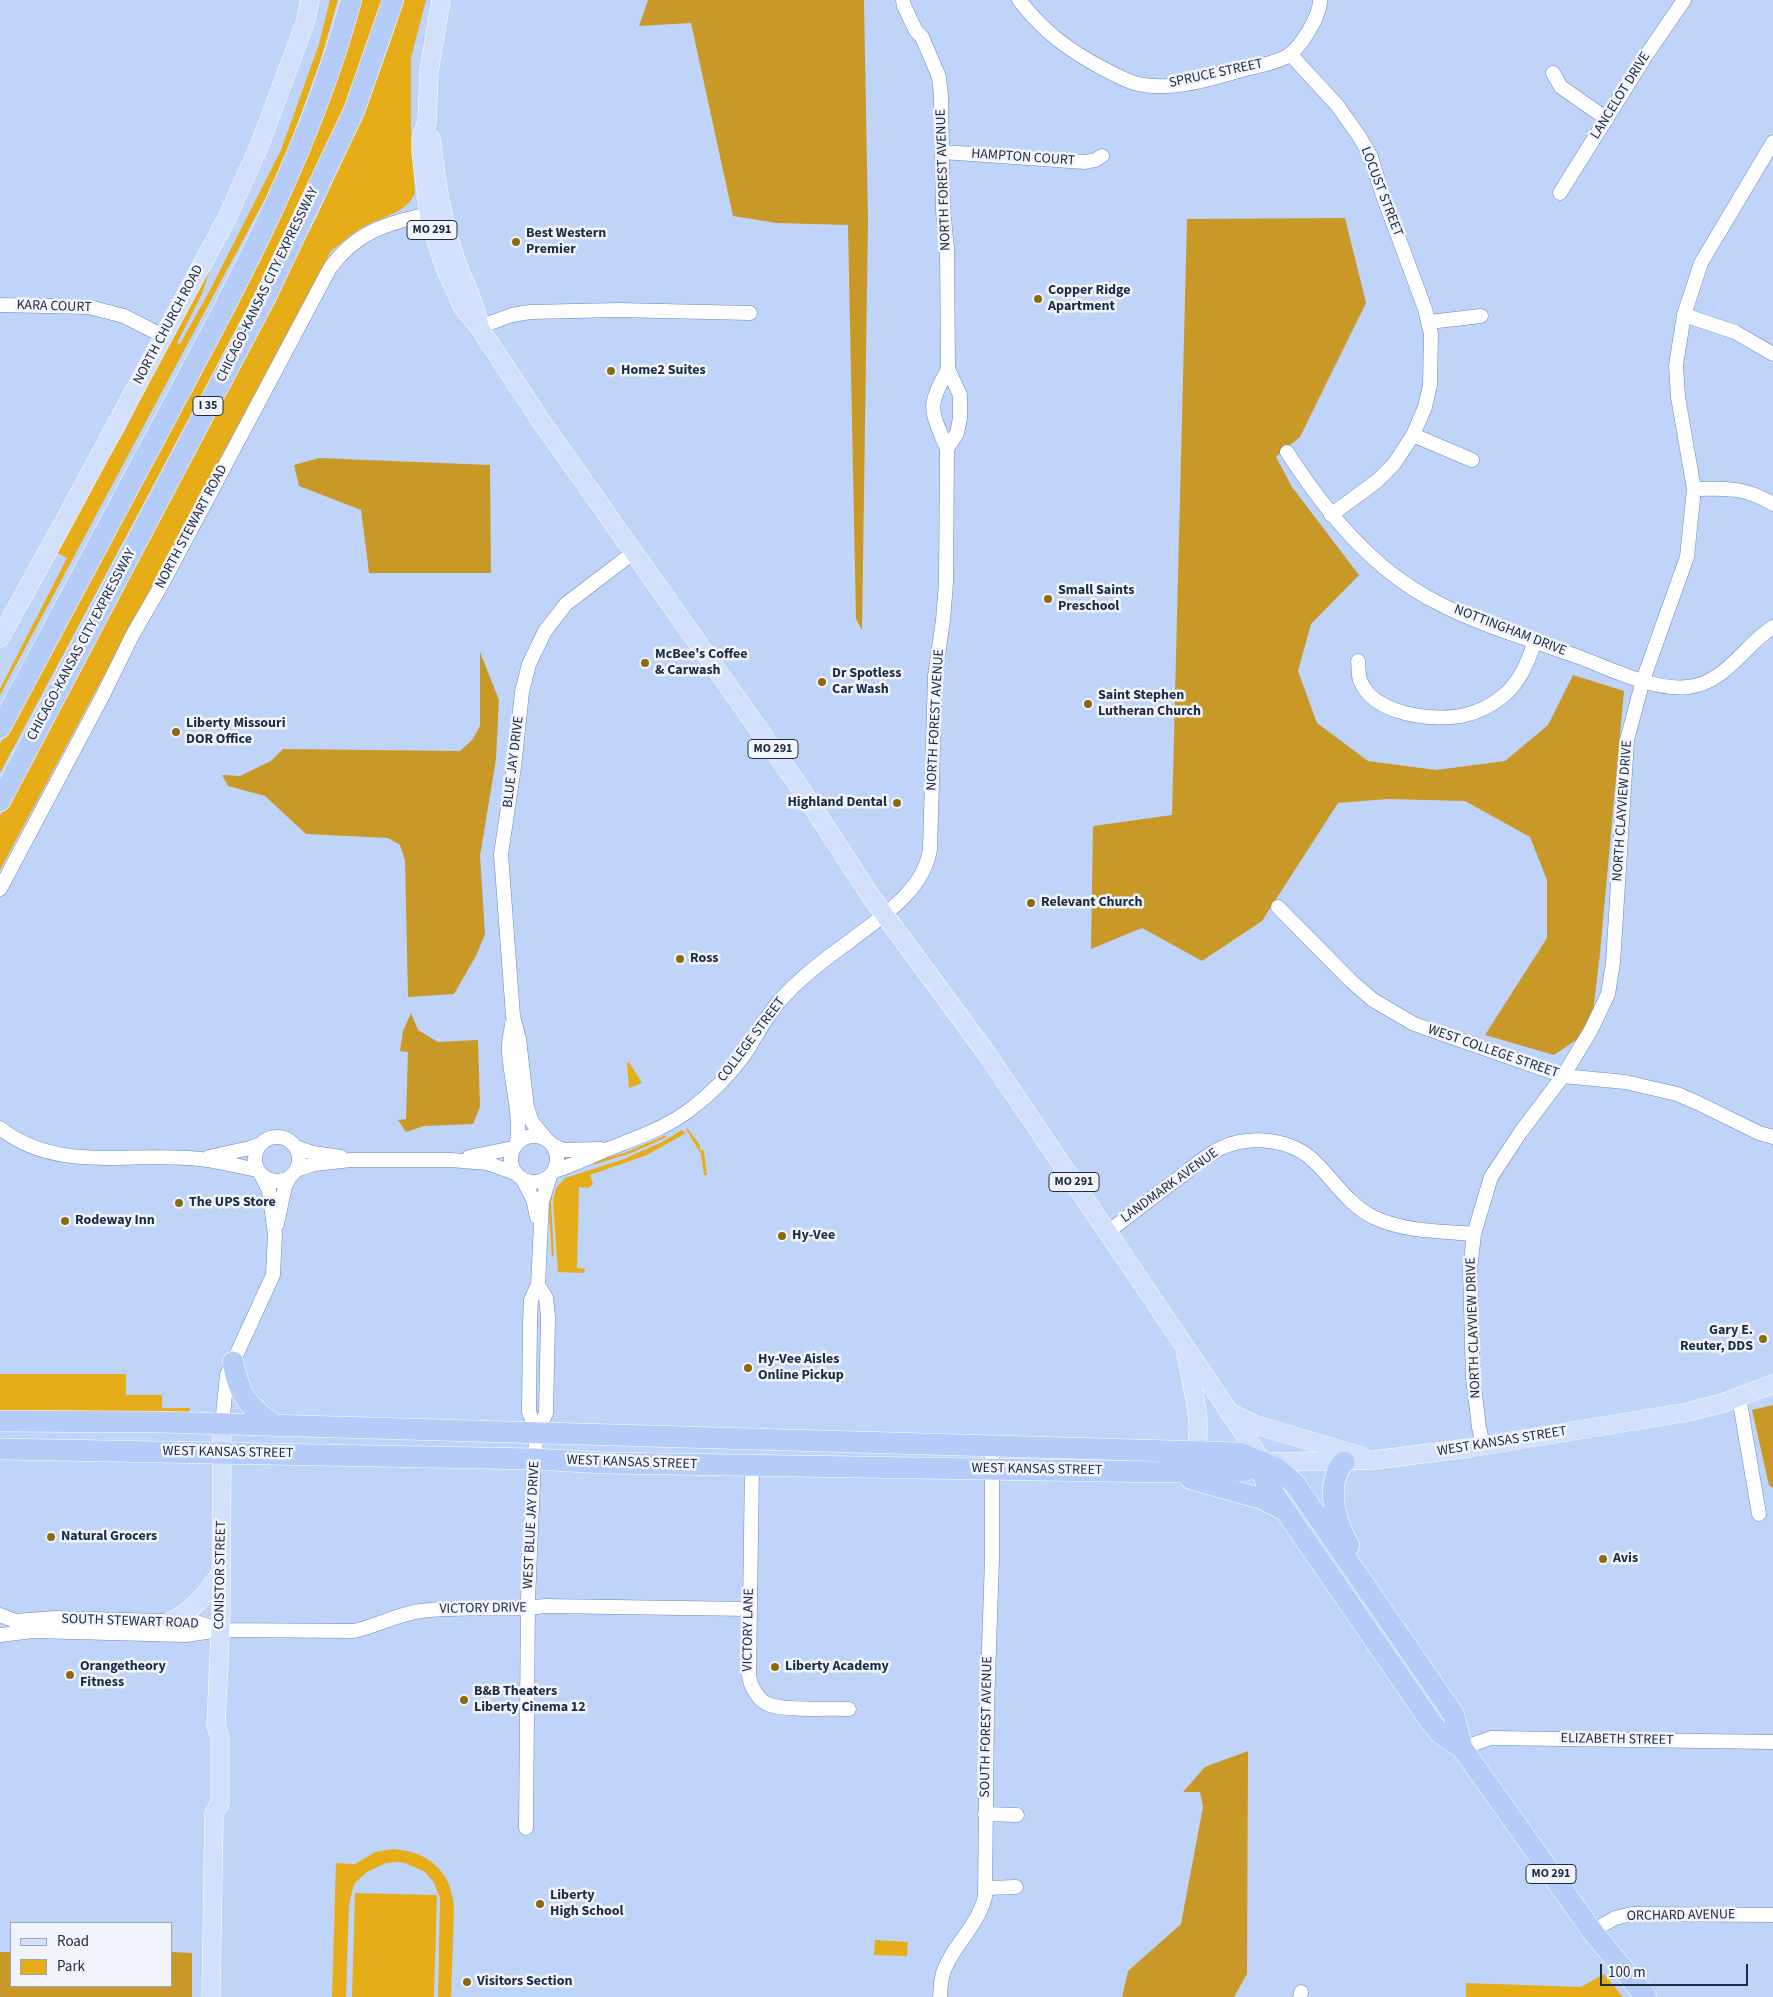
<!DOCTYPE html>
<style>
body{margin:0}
#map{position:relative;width:1773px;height:1997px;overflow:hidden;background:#c0d4fa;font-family:"Source Sans 3",sans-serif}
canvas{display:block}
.legend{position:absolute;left:10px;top:1922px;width:162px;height:65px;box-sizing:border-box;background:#f1f4fb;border:1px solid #9da4b2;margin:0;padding:6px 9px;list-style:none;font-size:15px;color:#202c45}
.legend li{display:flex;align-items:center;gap:10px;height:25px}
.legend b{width:25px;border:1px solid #9da4b2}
.scale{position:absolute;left:1600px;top:1964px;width:148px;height:22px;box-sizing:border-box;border:2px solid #202c45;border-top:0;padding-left:6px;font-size:15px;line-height:18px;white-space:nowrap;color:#202c45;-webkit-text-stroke:4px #f1f4fb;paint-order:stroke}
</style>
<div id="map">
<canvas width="1773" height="1997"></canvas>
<ul class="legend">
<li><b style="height:6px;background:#d3e0fb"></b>Road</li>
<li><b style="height:14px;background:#e6ad18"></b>Park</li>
</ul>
<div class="scale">100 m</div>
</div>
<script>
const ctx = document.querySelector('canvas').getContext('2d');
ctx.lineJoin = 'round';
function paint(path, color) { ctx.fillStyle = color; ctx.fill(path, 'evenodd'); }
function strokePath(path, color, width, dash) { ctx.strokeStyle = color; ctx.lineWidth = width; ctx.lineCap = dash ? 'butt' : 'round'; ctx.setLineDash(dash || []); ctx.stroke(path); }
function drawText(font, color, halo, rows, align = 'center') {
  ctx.font = font + ' "Source Sans 3",sans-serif'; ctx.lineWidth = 5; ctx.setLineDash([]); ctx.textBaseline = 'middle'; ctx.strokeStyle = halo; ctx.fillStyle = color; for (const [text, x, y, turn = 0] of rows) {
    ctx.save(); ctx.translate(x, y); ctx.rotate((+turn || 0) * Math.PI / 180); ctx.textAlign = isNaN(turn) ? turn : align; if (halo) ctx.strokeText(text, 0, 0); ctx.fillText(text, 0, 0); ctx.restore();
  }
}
paint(new Path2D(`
 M330,0H338L320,62L281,169L0,695V689L67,558L54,551L125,430L201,278L209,272L202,294L177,343L180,344L209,292L281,150L319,44Z
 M359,0H383L337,128L308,195L0,773V744L173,421Z
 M403,0H426L411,58V131L415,193C407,213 381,217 363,227C352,233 342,243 331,251L0,870V816L317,216L364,114L391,40Z
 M629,1062L642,1083L629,1088L627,1063Z
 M687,1128L700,1145V1150H703L704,1152L707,1175H704L701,1154L686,1129Z
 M682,1130L686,1133L647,1155L590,1175L593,1184L589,1188L579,1187L577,1268L585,1269V1271L583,1273L558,1272L553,1201L556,1188L565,1178L624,1159L662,1142Z
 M666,1135L665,1138L631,1153L593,1165L596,1161L627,1152Z
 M553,1190L551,1202L554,1255L552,1257L548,1198Z
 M0,1374H126V1395H162V1408H190L189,1414L0,1413Z
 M393,1849C431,1852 453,1873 454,1911L451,1997H438L440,1898L433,1881L425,1872L405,1863L396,1862L386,1863L367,1872L355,1883L352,1891L349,1906L346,1997H332L336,1863L355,1864L375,1852Z
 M355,1893L437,1895L434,1997H352Z
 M875,1940L908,1942L907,1956L874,1955Z
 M1604,1974L1623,1997H1466V1983L1581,1987Z`), '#e6ad18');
paint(new Path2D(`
 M648,0H864L868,220L862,630L856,619L848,225L777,223L733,216L691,23L639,26Z
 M1345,218L1366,303L1300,437L1276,457L1292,487L1359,575L1311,624L1298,671L1317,723L1368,761L1436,770L1505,761L1548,725L1573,675L1624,691L1600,953L1591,1030L1554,1055L1485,1035L1547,938V880L1530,837L1465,801L1388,799L1338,803L1262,921L1202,961L1142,928L1091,949L1093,826L1172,815L1187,219Z
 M319,458L490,465L491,573H369L361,510L299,486L294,465Z
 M480,652L499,700L496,759L480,856L485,934L477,954L454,994L408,997L405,860L400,845L388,838L306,834L265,796L228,786L222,775L240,776L271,761L283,749L460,751L472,740L480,726Z
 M411,1013L418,1030L438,1042L478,1040L480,1107L473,1124L424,1126L406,1132L398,1120L406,1119L408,1052L400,1051L403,1031Z
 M1773,1405V1488L1769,1485L1752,1410Z
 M1248,1751L1247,1974L1234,1997H1122L1128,1971L1181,1924L1203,1807L1200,1792H1183L1205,1767Z
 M0,1952H11V1986H171V1952L192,1953V1997H0Z`), '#c89927');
const minor = new Path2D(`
 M903,0L904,6L916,31L922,37L939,77L941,96L943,210L947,248L948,369L960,395V418L957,433L947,449C931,409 926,409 948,369
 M1019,0C1044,32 1068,50 1104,69C1115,75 1126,81 1138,84C1173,92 1212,78 1246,69C1259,66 1274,63 1286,57C1300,49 1320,17 1320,0
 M1290,54L1337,105L1359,136L1371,157L1382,193L1425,309L1431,334L1430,385L1425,407L1413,435L1394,464L1377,481L1331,515
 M1553,73L1561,87L1607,119
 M943,152L1085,162L1095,160L1102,156
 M1560,193L1645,57L1684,0
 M0,305L89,307L124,316L163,336
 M1684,315L1735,332L1773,354
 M1429,322L1481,316
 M479,327L512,315L530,312L618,310L750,313
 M1413,435L1472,460
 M1287,452C1326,512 1372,570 1438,603C1482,626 1532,640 1579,657C1611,669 1654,691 1688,687C1726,683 1744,645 1773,627
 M1694,489C1724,488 1746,487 1773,504
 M1358,661C1359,667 1358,674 1360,680C1373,715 1434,722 1465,715C1479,712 1492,705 1503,696C1520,682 1528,662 1535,641
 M0,889L102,697L133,634L162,584L330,268C357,231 386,224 428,214
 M1278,907L1351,981L1373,1000L1414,1024L1563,1076L1625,1082L1677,1094L1698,1103L1759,1133L1773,1137
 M512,1024C511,1033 508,1043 509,1052C511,1083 521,1111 517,1143
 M0,1128C57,1174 133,1151 200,1159C219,1161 238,1166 257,1170
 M511 1159a23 23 0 1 1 46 0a23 23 0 1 1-46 0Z
 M255 1159a22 22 0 1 1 44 0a22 22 0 1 1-44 0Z
 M547,1140L532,1122L527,1107L519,1039L513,1016L501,854L514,767L522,692L529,664L545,631L566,604L634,552
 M553,1145L564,1150L601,1149
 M296,1147L313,1153L341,1157
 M209,1157L250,1148L259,1145
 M469,1157L513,1148
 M296,1170L314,1164L351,1160H451L487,1163L515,1173
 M554,1171C574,1165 591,1156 611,1148C639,1137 668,1127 692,1108C712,1093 730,1074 745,1054C756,1037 765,1018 778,1003C798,979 825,959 850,941C881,917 924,891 930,849L935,676L943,620L946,583L947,449
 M523,1180L533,1199L537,1217
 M277,1224L285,1186L290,1177
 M1108,1232C1132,1213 1156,1195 1180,1177C1193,1167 1206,1155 1221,1148C1250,1135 1292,1138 1316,1163C1335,1182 1348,1204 1373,1217C1404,1232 1441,1231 1474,1234
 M1739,1397L1759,1514
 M222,1424L227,1375L273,1275L275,1234L269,1190L261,1175
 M537,1433L529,1412L530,1321L531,1300L538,1285L542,1202L550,1176
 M1483,1445L1479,1427L1473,1378L1470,1269L1474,1234L1491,1177L1520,1133L1563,1076L1591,1030L1608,994L1613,963L1627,740L1643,680L1687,557L1694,489L1678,397L1676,365L1684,315L1701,263L1773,142
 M752,1466L749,1675C750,1686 758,1701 770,1705C789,1711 828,1708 849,1709
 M0,1615L15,1621L55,1618L196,1622L217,1629
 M0,1635L33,1631L186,1635L220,1630L354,1631C377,1626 397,1614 421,1611C462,1605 504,1612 545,1606L750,1609
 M1462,1748L1491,1738L1773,1742
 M985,1814L1017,1815
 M526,1828L528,1600L534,1459L537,1433L546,1413L548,1317L546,1298L538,1285
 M986,1888L1016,1887
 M1592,1931L1615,1918L1632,1914L1773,1915
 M940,1997C940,1989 941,1981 943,1973C952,1946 978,1926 985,1897L987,1706L992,1559V1447
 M1300,1997L1301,1992`);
const major = new Path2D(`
 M441,0L429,71L427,122L421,140V154L430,222L444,265L462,306L479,327L541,421L801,789L870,895L987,1054L1263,1462L1374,1460L1469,1448L1688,1412L1723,1403L1773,1384
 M431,139C436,178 441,215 453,252C461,277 474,298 479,324
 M0,638L65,520L227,218L260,144L305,23L310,0
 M1186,1354C1191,1383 1204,1423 1195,1451
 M1230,1413L1256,1425L1362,1456
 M171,1621C194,1611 206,1593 221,1573
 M211,1997L214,1813L220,1803V1738L216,1725L221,1614L222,1424`);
const highway = new Path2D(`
 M0,728C57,621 114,515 171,408C241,277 312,145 351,0
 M0,801L266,296L354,111L393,0
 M233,1362C239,1395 248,1407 276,1426
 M0,1421L162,1422L1239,1453L1276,1468L1295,1484L1454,1715L1462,1748
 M0,1449L534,1459L605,1463L1167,1472L1243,1471L1254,1468L1263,1462
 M1263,1462V1475L1267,1484L1433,1725L1440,1733L1462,1748L1592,1931L1646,1997
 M1344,1462C1324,1484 1336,1523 1349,1546
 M1191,1479L1263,1499L1282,1509`);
strokePath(minor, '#6a87c3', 15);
strokePath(major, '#fff', 19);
strokePath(highway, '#fff', 22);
strokePath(minor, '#fff', 14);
strokePath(major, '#d3e0fb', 18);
strokePath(highway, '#b5ccf9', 21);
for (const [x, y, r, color] of [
 [516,242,5,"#8d690c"],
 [1038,299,5,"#8d690c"],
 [611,371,5,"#8d690c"],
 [1048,599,5,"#8d690c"],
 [645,663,5,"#8d690c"],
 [822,682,5,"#8d690c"],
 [1088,704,5,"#8d690c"],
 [176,732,5,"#8d690c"],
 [897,803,5,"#8d690c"],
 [1031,903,5,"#8d690c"],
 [680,959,5,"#8d690c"],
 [179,1203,5,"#8d690c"],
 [65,1221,5,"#8d690c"],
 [782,1236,5,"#8d690c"],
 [1763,1339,5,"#8d690c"],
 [748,1368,5,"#8d690c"],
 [51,1537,5,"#8d690c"],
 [1603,1559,5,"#8d690c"],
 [775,1667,5,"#8d690c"],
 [70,1675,5,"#8d690c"],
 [464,1700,5,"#8d690c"],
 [540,1904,5,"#8d690c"],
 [467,1982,5,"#8d690c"]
]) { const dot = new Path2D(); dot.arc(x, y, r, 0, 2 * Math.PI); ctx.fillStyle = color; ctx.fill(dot); strokePath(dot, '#f1f4fb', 2); }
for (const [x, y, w] of [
 [432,230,50],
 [208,406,30],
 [773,749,50],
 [1074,1182,50],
 [1551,1874,50]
]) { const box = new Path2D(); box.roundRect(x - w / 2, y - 9.5, w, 19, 4); ctx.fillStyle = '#f1f4fb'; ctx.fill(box); strokePath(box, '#202c45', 1); }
drawText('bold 12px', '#202c45', null, [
 ["MO 291",432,230],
 ["I 35",208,406],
 ["MO 291",773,749],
 ["MO 291",1074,1182],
 ["MO 291",1551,1874]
]);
drawText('14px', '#202c45', '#f1f4fb', [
 ["SPRUCE STREET",1216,74,-12],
 ["LANCELOT DRIVE",1621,96,-58],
 ["HAMPTON COURT",1023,158,4],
 ["NORTH FOREST AVENUE",944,180,-92],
 ["LOCUST STREET",1381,192,69],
 ["CHICAGO-KANSAS CITY EXPRESSWAY",268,285,-64],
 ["KARA COURT",54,307,2],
 ["NORTH CHURCH ROAD",169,325,-62],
 ["NORTH STEWART ROAD",192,527,-62],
 ["NOTTINGHAM DRIVE",1510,631,21],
 ["CHICAGO-KANSAS CITY EXPRESSWAY",82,645,-62],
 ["NORTH FOREST AVENUE",936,720,-87],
 ["BLUE JAY DRIVE",514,762,-83],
 ["NORTH CLAYVIEW DRIVE",1623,811,-86],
 ["COLLEGE STREET",752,1040,-53],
 ["WEST COLLEGE STREET",1493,1052,19],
 ["LANDMARK AVENUE",1170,1186,-36],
 ["NORTH CLAYVIEW DRIVE",1474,1328,-92],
 ["WEST KANSAS STREET",1502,1442,-9],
 ["WEST KANSAS STREET",228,1453,1],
 ["WEST KANSAS STREET",632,1463,2],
 ["WEST KANSAS STREET",1037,1470,1],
 ["WEST BLUE JAY DRIVE",532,1525,-87],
 ["CONISTOR STREET",221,1575,-89],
 ["VICTORY DRIVE",483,1609,-1],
 ["SOUTH STEWART ROAD",130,1622,2],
 ["VICTORY LANE",749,1630,-89],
 ["SOUTH FOREST AVENUE",987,1727,-89],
 ["ELIZABETH STREET",1617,1740,1],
 ["ORCHARD AVENUE",1681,1916,-1]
]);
drawText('bold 14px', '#202c45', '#f1f4fb', [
 ["Best Western",526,234],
 ["Premier",526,250],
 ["Copper Ridge",1048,291],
 ["Apartment",1048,307],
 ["Home2 Suites",621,371],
 ["Small Saints",1058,591],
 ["Preschool",1058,607],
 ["McBee's Coffee",655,655],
 ["& Carwash",655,671],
 ["Dr Spotless",832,674],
 ["Car Wash",832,690],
 ["Saint Stephen",1098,696],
 ["Lutheran Church",1098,712],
 ["Liberty Missouri",186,724],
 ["DOR Office",186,740],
 ["Highland Dental",887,803,"right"],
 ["Relevant Church",1041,903],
 ["Ross",690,959],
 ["The UPS Store",189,1203],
 ["Rodeway Inn",75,1221],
 ["Hy-Vee",792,1236],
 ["Gary E.",1753,1331,"right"],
 ["Reuter, DDS",1753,1347,"right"],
 ["Hy-Vee Aisles",758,1360],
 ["Online Pickup",758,1376],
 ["Natural Grocers",61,1537],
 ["Avis",1613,1559],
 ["Orangetheory",80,1667],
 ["Fitness",80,1683],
 ["Liberty Academy",785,1667],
 ["B&B Theaters",474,1692],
 ["Liberty Cinema 12",474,1708],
 ["Liberty",550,1896],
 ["High School",550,1912],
 ["Visitors Section",477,1982]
], 'left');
</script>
